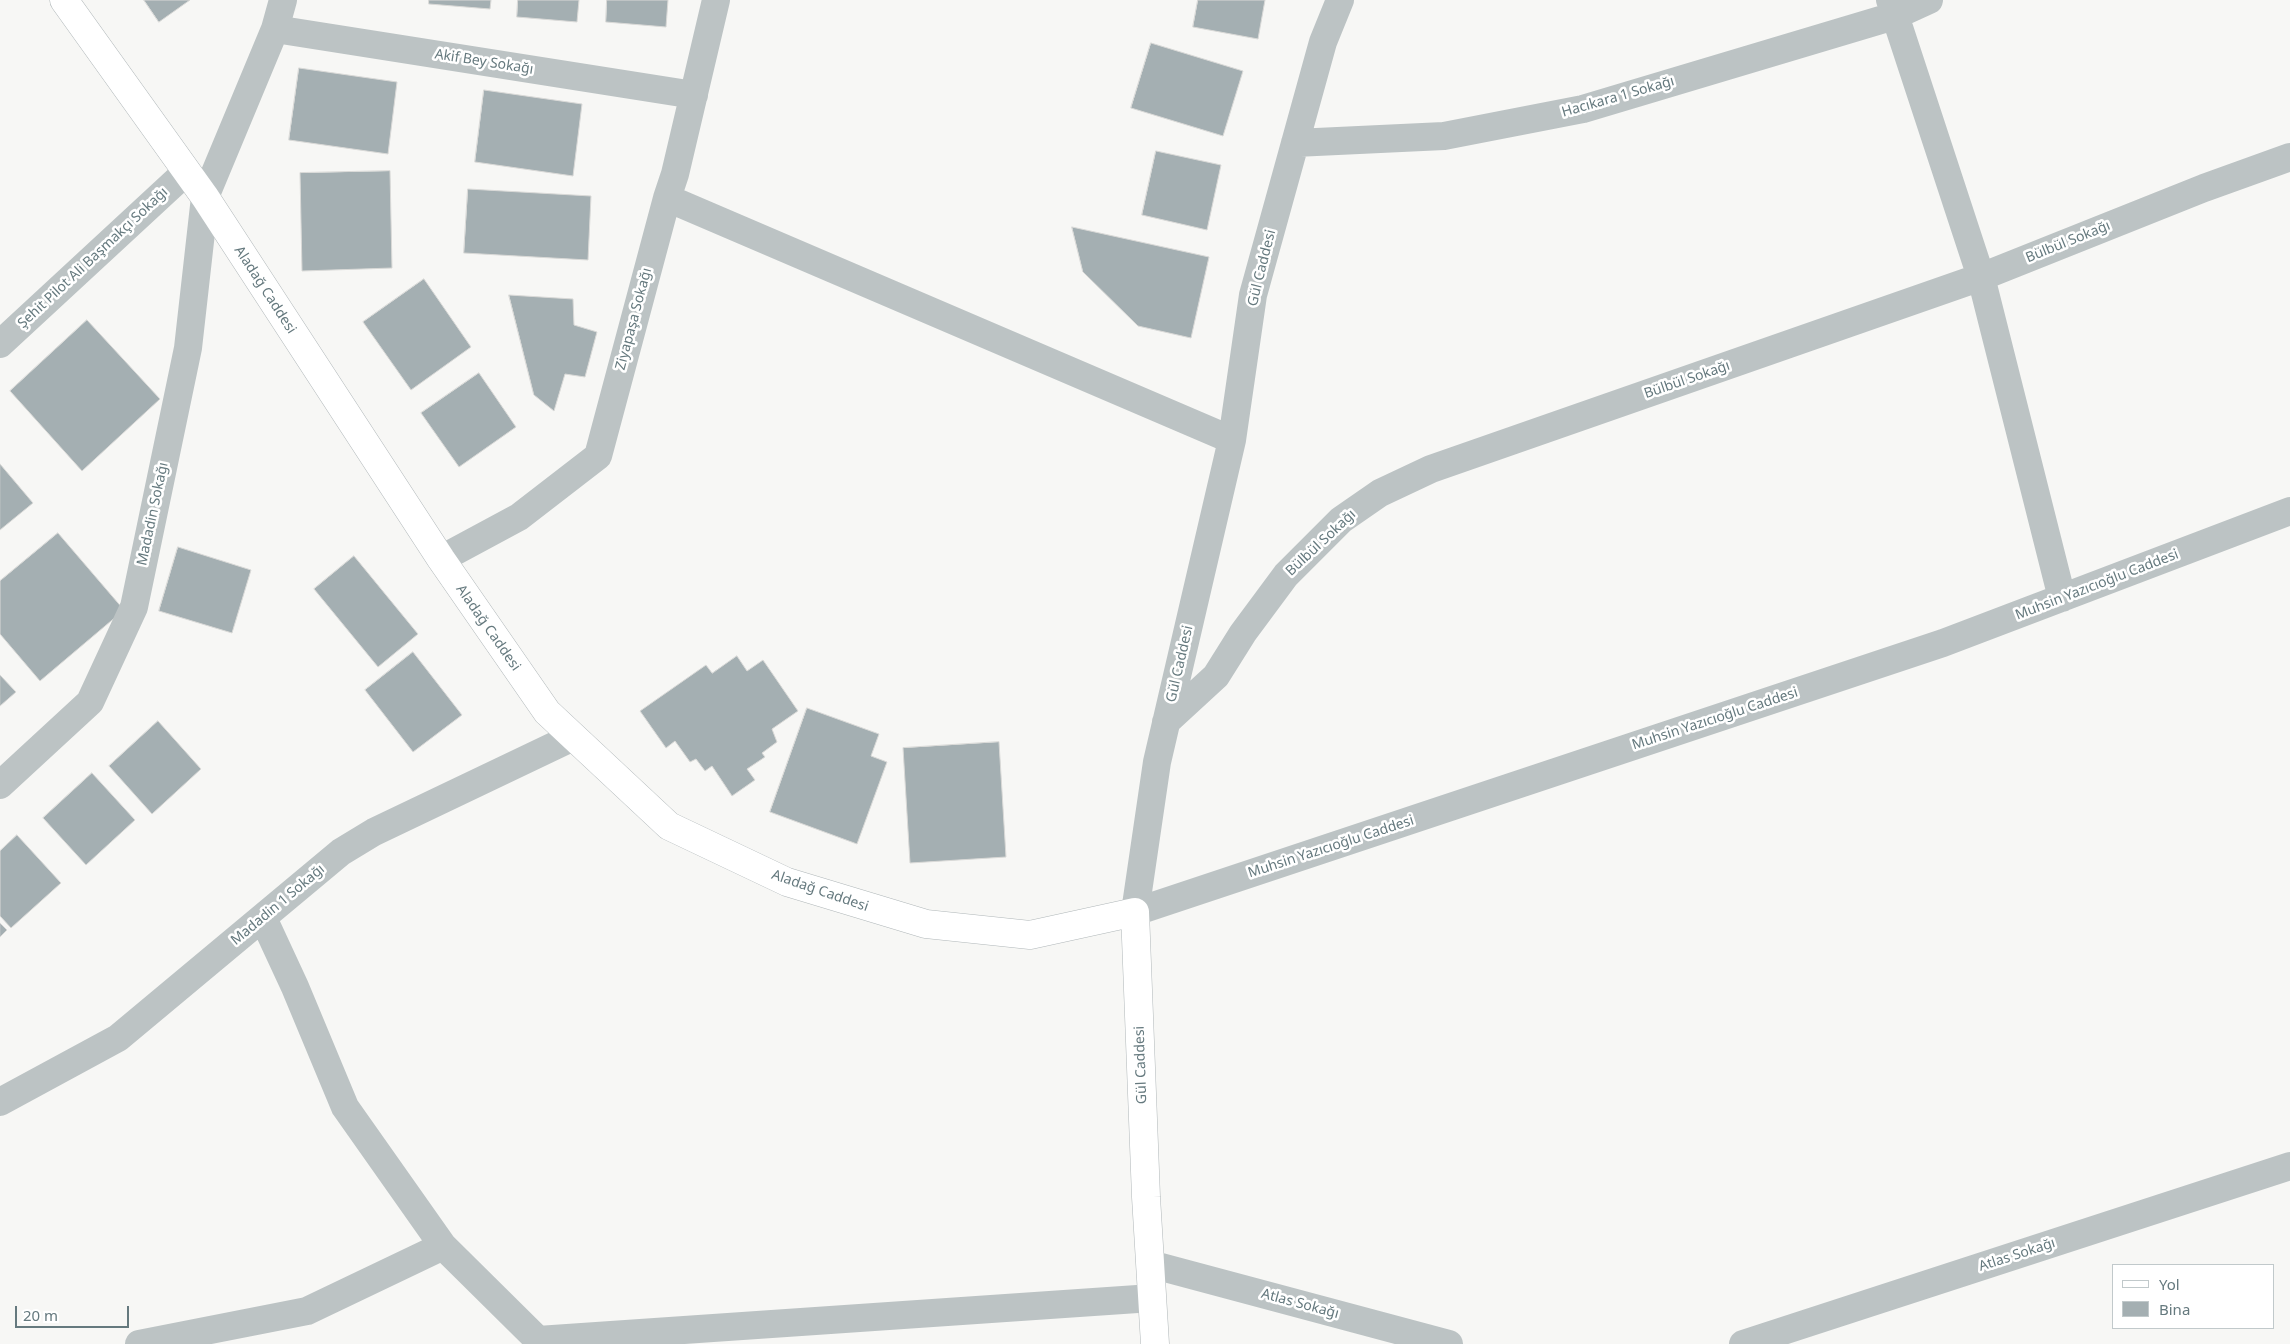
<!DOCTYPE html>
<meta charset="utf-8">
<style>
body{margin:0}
#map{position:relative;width:2290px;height:1344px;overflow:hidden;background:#f7f7f5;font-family:"Noto Sans",sans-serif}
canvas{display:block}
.legend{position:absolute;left:2112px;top:1264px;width:162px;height:65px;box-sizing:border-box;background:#fff;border:1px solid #c1c9cb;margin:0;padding:6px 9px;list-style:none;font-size:15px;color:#65797e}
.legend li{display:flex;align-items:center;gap:10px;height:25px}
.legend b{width:25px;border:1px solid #c1c9cb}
.scale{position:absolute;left:15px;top:1306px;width:114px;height:22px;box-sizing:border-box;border:2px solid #65797e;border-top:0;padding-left:6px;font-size:15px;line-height:18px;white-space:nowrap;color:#65797e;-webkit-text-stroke:4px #fff;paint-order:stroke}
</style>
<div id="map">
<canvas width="2290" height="1344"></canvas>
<ul class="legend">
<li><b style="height:6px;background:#fff"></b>Yol</li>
<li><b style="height:14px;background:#a4afb2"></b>Bina</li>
</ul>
<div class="scale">20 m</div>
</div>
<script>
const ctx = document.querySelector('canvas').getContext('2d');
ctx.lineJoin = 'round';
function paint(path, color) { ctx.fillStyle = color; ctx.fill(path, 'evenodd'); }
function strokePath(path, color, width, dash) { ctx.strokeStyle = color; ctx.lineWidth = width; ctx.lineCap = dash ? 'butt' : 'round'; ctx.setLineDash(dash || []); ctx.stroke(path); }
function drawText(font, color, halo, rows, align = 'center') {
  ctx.font = font + ' "Noto Sans",sans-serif'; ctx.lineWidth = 5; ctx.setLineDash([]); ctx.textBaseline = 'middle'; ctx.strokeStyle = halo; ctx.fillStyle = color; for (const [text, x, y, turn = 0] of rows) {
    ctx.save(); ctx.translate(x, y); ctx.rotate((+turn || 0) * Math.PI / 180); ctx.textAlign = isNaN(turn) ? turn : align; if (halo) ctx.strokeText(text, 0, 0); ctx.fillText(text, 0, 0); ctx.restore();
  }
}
const building = new Path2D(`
 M144,0H190L159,22Z
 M429,0H491L490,9L429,4Z
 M518,0H579L577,22L517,17Z
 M607,0H668L666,27L606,22Z
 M1198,0H1265L1258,39L1193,27Z
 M1151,43L1243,71L1223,136L1131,108Z
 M299,68L397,82L388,154L289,140Z
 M484,90L582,104L573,176L475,162Z
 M1156,151L1221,165L1207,230L1142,215Z
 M390,171L392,268L302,271L300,173Z
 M468,189L591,196L588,260L464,253Z
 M1072,227L1209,257L1191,338L1138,326L1083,272Z
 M424,279L471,347L411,390L363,322Z
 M509,295L573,299L574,325L597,332L585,377L565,374L554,411L534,395Z
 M87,320L160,399L82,471L10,391Z
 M479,373L516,427L459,467L421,413Z
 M0,464L33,503L0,530Z
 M58,533L124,610L40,681L0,634V581Z
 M178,547L251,570L232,633L159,611Z
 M354,556L418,634L378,667L314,589Z
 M413,652L462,715L413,752L365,690Z
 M737,656L747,671L763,660L798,711L772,729L777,742L762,753L765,757L747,769L755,780L732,796L712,766L705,771L696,759L690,762L675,741L666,748L640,711L706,665L712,673Z
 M0,675L16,692L0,706Z
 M807,708L879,734L871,756L887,762L857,844L770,812Z
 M158,721L201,769L152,814L109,766Z
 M999,742L1006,857L910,863L903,748Z
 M92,773L135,820L86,865L43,818Z
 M17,835L61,883L11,928L0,916V851Z
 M0,923L7,930L0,937Z`);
paint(building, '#a4afb2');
strokePath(building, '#d9d9d7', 1);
const major = new Path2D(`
 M64,0L205,197L441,559L547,712L669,826L787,882L926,924L1030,935L1135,912L1146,1197L1155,1344`);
strokePath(major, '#b0b7b9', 29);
strokePath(new Path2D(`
 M1340,0L1323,42L1253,295L1232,440L1157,762L1135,912L1943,643L2290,511
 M1890,0L1981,277L2062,598
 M275,29L694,95
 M1295,143L1444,136L1583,109L1894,16L1929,0
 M667,198L1232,440
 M0,344L186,172
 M441,559L519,517L598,456L667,198L675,174L716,0
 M1166,722L1216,676L1243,633L1286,575L1341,520L1380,493L1431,469L1981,277L2204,188L2290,157
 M0,785L90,702L134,607L188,348L205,197L275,29L283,0
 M263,918L295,987L345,1107L443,1246L538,1340L1152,1298
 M0,1102L118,1038L341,852L374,832L573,737
 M1150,1264L1449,1344
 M139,1344L307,1311L443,1246
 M1743,1344L2290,1166`), '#bcc3c4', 28);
strokePath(major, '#fff', 28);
drawText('14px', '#65797e', '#fff', [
 ["Akif Bey Sokağı",484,62,9],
 ["Hacıkara 1 Sokağı",1618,97,-16],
 ["Bülbül Sokağı",2068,242,-22],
 ["Şehit Pilot Ali Başmakçı Sokağı",93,258,-43],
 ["Gül Caddesi",1262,268,-76],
 ["Aladağ Caddesi",265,290,57],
 ["Ziyapaşa Sokağı",634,319,-75],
 ["Bülbül Sokağı",1687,380,-19],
 ["Madadin Sokağı",153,514,-78],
 ["Bülbül Sokağı",1321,543,-43],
 ["Muhsin Yazıcıoğlu Caddesi",2097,585,-21],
 ["Aladağ Caddesi",488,628,55],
 ["Gül Caddesi",1180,664,-77],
 ["Muhsin Yazıcıoğlu Caddesi",1715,719,-18],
 ["Muhsin Yazıcıoğlu Caddesi",1331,847,-18],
 ["Aladağ Caddesi",820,891,19],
 ["Madadin 1 Sokağı",278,905,-40],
 ["Gül Caddesi",1141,1065,-92],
 ["Atlas Sokağı",2017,1255,-18],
 ["Atlas Sokağı",1300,1304,15]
]);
</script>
